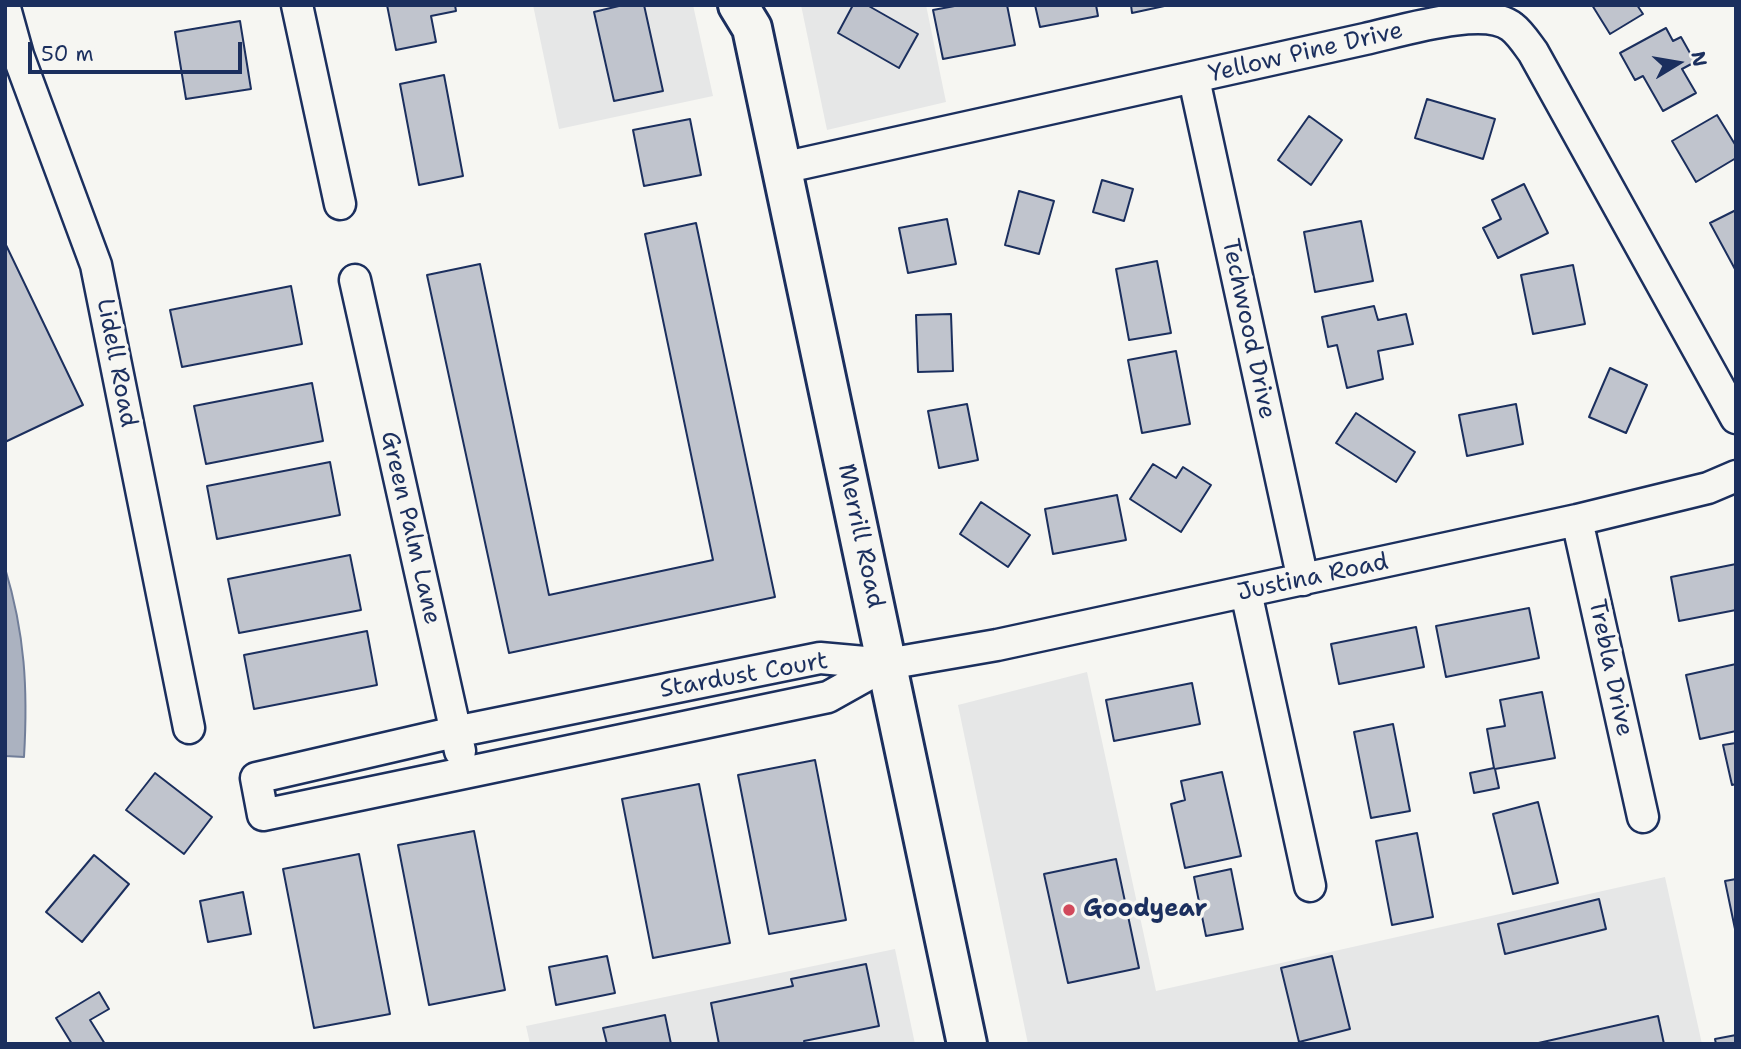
<!DOCTYPE html>
<style>
body{margin:0}
#map{position:relative;width:1741px;height:1049px;overflow:hidden;background:#f6f6f2;font-family:"Shantell Sans",sans-serif}
canvas{display:block}
.frame{position:absolute;inset:0;border:7px solid #1b2f5e;pointer-events:none}
.north{position:absolute;left:1643px;top:28px;width:70px;height:70px;-webkit-text-stroke:5px #f6f6f2;paint-order:stroke;rotate:79deg;font-size:19px;font-weight:700;line-height:28px;text-align:center;color:#1b2f5e}
.north::after{content:'';display:block;margin:auto;width:24px;height:32px;background:#1b2f5e;clip-path:polygon(50% 0,100% 100%,50% 72%,0 100%)}
.scale{position:absolute;left:28px;top:42px;width:214px;height:32px;box-sizing:border-box;border:4px solid #1b2f5e;border-top:0;padding-left:9px;font-size:21px;line-height:24px;white-space:nowrap;color:#1b2f5e;-webkit-text-stroke:5px #f6f6f2;paint-order:stroke}
</style>
<div id="map">
<canvas width="1741" height="1049"></canvas>
<div class="frame"></div>
<div class="north">N</div>
<div class="scale">50 m</div>
</div>
<script>
const ctx = document.querySelector('canvas').getContext('2d');
ctx.lineJoin = 'round';
function paint(path, color) { ctx.fillStyle = color; ctx.fill(path, 'evenodd'); }
function strokePath(path, color, width, dash) { ctx.strokeStyle = color; ctx.lineWidth = width; ctx.lineCap = dash ? 'butt' : 'round'; ctx.setLineDash(dash || []); ctx.stroke(path); }
function drawText(font, color, halo, rows, align = 'center') {
  ctx.font = font + ' "Shantell Sans",sans-serif'; ctx.lineWidth = 7; ctx.setLineDash([]); ctx.textBaseline = 'middle'; ctx.strokeStyle = halo; ctx.fillStyle = color; for (const [text, x, y, turn = 0] of rows) {
    ctx.save(); ctx.translate(x, y); ctx.rotate((+turn || 0) * Math.PI / 180); ctx.textAlign = isNaN(turn) ? turn : align; if (halo) ctx.strokeText(text, 0, 0); ctx.fillText(text, 0, 0); ctx.restore();
  }
}
paint(new Path2D(`
 M533,5H693L713,96L559,129Z
 M801,5H926L946,102L827,130Z
 M1087,672L1156,991L1665,877L1702,1044H1028L958,705Z
 M895,949L915,1044H530L526,1026Z`), '#e6e7e7');
const water = new Path2D(`
 M5,568C25,634 28,689 24,757L5,756Z`);
paint(water, '#abb2c0');
strokePath(water, '#717e99', 2);
const building = new Path2D(`
 M387,5H455L456,11L431,16L436,42L396,50Z
 M623,5H644L663,91L614,101L594,12Z
 M853,5H867L918,34L899,68L838,33Z
 M960,5H1007L1015,45L943,59L933,10Z
 M1035,5H1096L1098,16L1040,27Z
 M1131,5H1169L1132,13Z
 M1592,5H1637L1643,14L1610,34Z
 M240,21L251,89L186,99L175,32Z
 M1666,28L1673,41L1681,37L1695,62L1682,69L1696,93L1663,111L1643,76L1635,80L1620,53Z
 M444,75L463,176L419,185L400,84Z
 M1427,99L1495,119L1483,159L1415,138Z
 M1717,115L1736,146V158L1696,182L1672,141Z
 M1309,116L1342,140L1311,185L1278,160Z
 M690,119L701,175L644,186L633,130Z
 M1102,180L1133,189L1124,221L1093,212Z
 M1524,184L1548,233L1498,258L1483,228L1501,219L1492,200Z
 M1019,191L1054,201L1039,254L1005,245Z
 M1736,210V271L1710,223Z
 M947,219L956,264L908,273L899,228Z
 M1361,221L1373,281L1315,292L1304,232Z
 M696,223L775,597L509,653L427,275L480,264L549,595L713,560L645,234Z
 M5,243L83,405L5,442Z
 M1157,261L1171,333L1129,340L1116,269Z
 M1573,265L1585,324L1533,334L1521,275Z
 M291,286L302,344L182,367L170,310Z
 M1374,306L1378,320L1406,314L1413,344L1378,351L1383,379L1347,388L1337,345L1328,347L1322,317Z
 M951,314L953,371L918,372L916,315Z
 M1176,351L1190,424L1142,433L1128,360Z
 M1610,368L1647,385L1626,433L1589,417Z
 M312,383L323,441L206,464L194,406Z
 M967,404L978,460L939,468L928,411Z
 M1516,404L1523,444L1467,456L1459,415Z
 M1356,413L1415,452L1396,482L1336,443Z
 M330,462L340,515L217,539L207,486Z
 M1153,464L1176,478L1183,467L1211,485L1181,532L1130,499Z
 M1117,495L1126,540L1053,554L1045,509Z
 M981,502L1030,535L1008,567L960,534Z
 M350,555L361,610L239,633L228,579Z
 M1736,564V610L1679,621L1671,577Z
 M1529,608L1539,658L1446,677L1436,626Z
 M1416,627L1424,667L1339,684L1331,644Z
 M367,631L377,685L254,709L244,655Z
 M1736,664V731L1700,739L1686,675Z
 M1192,683L1200,724L1114,741L1106,700Z
 M1542,692L1555,758L1495,769L1499,788L1474,793L1470,773L1494,768L1487,729L1505,726L1500,700Z
 M1393,724L1410,811L1371,818L1354,732Z
 M1736,743V784L1732,785L1723,745Z
 M815,760L846,920L769,934L738,775Z
 M1222,772L1241,856L1185,868L1171,804L1185,800L1181,781Z
 M155,773L212,817L184,854L126,810Z
 M699,784L730,943L653,958L622,799Z
 M1538,802L1558,883L1513,894L1493,814Z
 M474,831L505,990L429,1005L398,845Z
 M1417,833L1433,917L1392,925L1376,841Z
 M359,854L390,1014L314,1028L283,869Z
 M94,855L129,884L82,942L46,912Z
 M1116,859L1139,968L1068,983L1044,874Z
 M1231,869L1243,929L1206,936L1194,877Z
 M1736,879V929H1735L1725,881Z
 M243,892L251,934L208,942L200,901Z
 M1599,899L1606,929L1505,954L1498,924Z
 M607,956L615,993L556,1005L549,967Z
 M1332,956L1350,1029L1299,1042L1281,968Z
 M866,964L879,1026L804,1041L805,1044H719L711,1003L793,986L791,979Z
 M99,992L109,1009L90,1020L105,1044H72L56,1018Z
 M665,1015L671,1044H607L603,1028Z
 M1658,1016L1664,1044H1534Z
 M1736,1035V1044H1716L1715,1039Z`);
paint(building, '#c0c4cd');
strokePath(building, '#1b2f5e', 2);
const street = new Path2D(`
 M297,5L340,204
 M5,8L18,55L96,265L189,728
 M1194,79L1303,580
 M782,168L1365,39C1398,32 1484,4 1512,27C1520,33 1527,44 1533,52L1736,418
 M355,280L460,751
 M1577,520L1643,817
 M1246,592L1310,886
 M887,664L828,697L263,815L256,778L455,732L820,658L887,664L997,645L1577,520L1708,488L1736,476`);
const secondary = new Path2D(`
 M738,5L752,28L967,1044`);
strokePath(street, '#1b2f5e', 35);
strokePath(secondary, '#1b2f5e', 44);
strokePath(street, '#f6f6f2', 30);
strokePath(secondary, '#f6f6f2', 38);
for (const [x, y, r, color] of [
 [1069,910,7,"#d1495b"]
]) { const dot = new Path2D(); dot.arc(x, y, r, 0, 2 * Math.PI); ctx.fillStyle = color; ctx.fill(dot); strokePath(dot, '#f6f6f2', 2.5); }
drawText('24px', '#1b2f5e', '#f6f6f2', [
 ["Yellow Pine Drive",1306,53,-13],
 ["Techwood Drive",1248,329,78],
 ["Lidell Road",116,363,79],
 ["Green Palm Lane",410,528,77],
 ["Merrill Road",860,536,78],
 ["Justina Road",1313,578,-12],
 ["Trebla Drive",1610,668,78],
 ["Stardust Court",744,676,-10]
]);
drawText('bold 24px', '#1b2f5e', '#f6f6f2', [
 ["Goodyear",1083,910]
], 'left');
</script>
